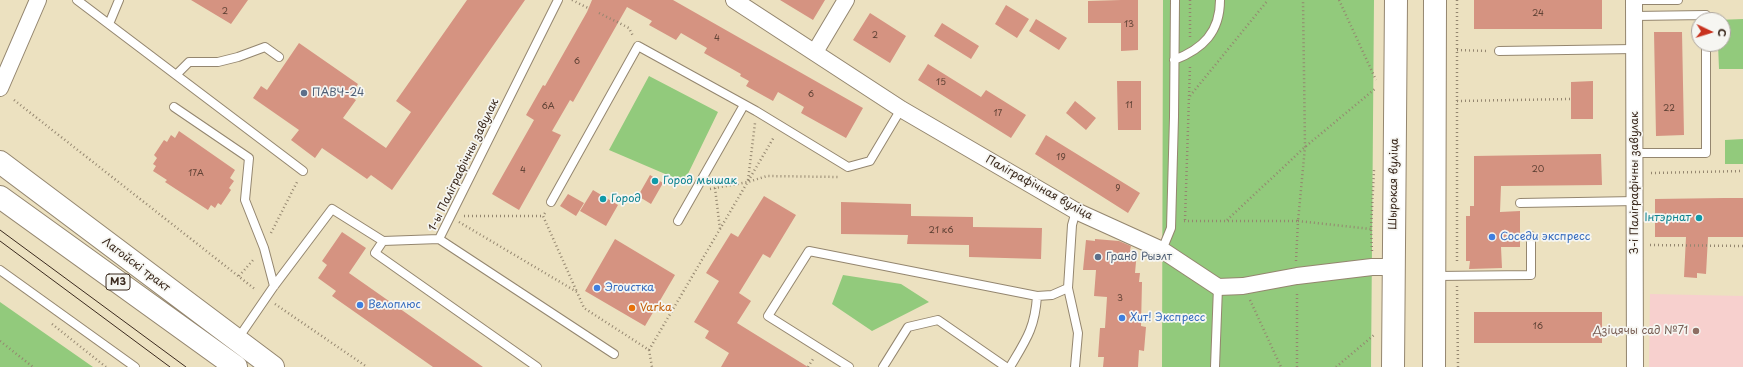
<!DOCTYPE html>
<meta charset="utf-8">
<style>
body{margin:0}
#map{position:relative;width:1743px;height:367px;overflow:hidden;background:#ece1c0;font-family:"Playpen Sans",sans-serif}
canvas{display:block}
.north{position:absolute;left:1691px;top:12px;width:40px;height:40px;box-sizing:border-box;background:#f6f6f2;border:1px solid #aba49d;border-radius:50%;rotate:94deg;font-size:11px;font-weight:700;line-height:16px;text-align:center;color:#3b2a1e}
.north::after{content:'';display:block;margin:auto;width:14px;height:18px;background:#c8321e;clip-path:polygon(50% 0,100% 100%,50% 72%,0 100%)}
</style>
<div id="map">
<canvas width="1743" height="367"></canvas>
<div class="north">С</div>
</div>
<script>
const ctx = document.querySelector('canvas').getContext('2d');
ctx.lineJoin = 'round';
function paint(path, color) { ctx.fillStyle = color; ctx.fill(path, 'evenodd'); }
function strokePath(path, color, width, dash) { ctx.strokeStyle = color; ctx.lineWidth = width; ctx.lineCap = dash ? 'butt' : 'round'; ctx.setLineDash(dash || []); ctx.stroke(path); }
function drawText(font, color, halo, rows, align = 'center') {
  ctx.font = font + ' "Playpen Sans",sans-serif'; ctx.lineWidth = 3.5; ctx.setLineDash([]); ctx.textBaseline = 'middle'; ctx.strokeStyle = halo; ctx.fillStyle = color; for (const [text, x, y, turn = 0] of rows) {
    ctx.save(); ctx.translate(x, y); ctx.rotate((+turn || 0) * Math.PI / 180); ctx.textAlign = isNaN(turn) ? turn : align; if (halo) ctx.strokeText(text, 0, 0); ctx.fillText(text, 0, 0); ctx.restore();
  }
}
paint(new Path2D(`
 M1650,294L1743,296V367H1649Z`), '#f7d0ce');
paint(new Path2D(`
 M1163,0H1374L1371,367H1162Z
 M1743,19V69H1719L1718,44H1723V20H1717Z
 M649,76L718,112L684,182L609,150Z
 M1743,139V164H1725V140Z
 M843,275L901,284L929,302L872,331L832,304Z
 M0,302L93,367H0Z`), '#92ca7c');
paint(new Path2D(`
 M191,0H248L231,24Z
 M467,0H525L392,190L371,175L367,179L322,148L315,158L291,140L299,130L253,98L261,86L267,90L299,43L358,84L350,96L356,100L343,118L386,148L411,112L396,101Z
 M592,0H673L863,108L846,138L801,113L804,107L778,92L773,101L746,86L749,81L740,76L741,74L704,53L707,48L681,33L676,40L649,25L652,21L627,7L573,102L570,100L552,131L561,135L519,210L492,194L534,120L526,115L543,85L545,86L587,12Z
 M780,0H825L813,20Z
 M1121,0H1138V50L1121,51V23H1088V1Z
 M1474,0H1602V29H1474Z
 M1006,5L1029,19L1017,38L995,24Z
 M870,13L906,36L890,63L853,40Z
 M1036,19L1067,38L1059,50L1029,31Z
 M942,23L979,46L971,59L934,36Z
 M1654,32H1682L1684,135L1656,136Z
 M928,64L981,97L986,90L1026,115L1011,138L918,80Z
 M1117,81H1141V130H1118Z
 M1593,81V119H1571V82Z
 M1075,101L1096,118L1086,130L1066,113Z
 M179,131L235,170L230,178L234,181L229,188L231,190L221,205L218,203L215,208L211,205L208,210L165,182L167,180L153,171L156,166L153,164L157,158L154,155L164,140L167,142L171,135L175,138Z
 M1046,135L1140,193L1128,213L1035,154Z
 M1601,154L1602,185L1501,186L1500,212L1520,211V247H1501L1502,268L1469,269L1470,261H1466V216H1470V206H1474V156Z
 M650,175L663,183L651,204L638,196Z
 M593,190L618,205L606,226L580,211Z
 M568,194L584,203L576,216L560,206Z
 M764,196L796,215L770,258L763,254L739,293L751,301L737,323L808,367H721L729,353L705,338L709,331L694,322L719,281L706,273L731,233L738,237Z
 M1724,198H1743V237H1708L1706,274L1697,273V278L1684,277L1686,237H1655V199Z
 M841,202L911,204V216L973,217V227L1042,228L1041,259L969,257V245L907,244L908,235L841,234Z
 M342,232L366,248L349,273L483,367H433L332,296L336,291L318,278L327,265L322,261Z
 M615,239L675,275L645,326L585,291Z
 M1095,239L1119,241L1131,246L1130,250L1137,251L1135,273H1140L1139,282H1142L1141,326L1146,327L1144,351L1139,350L1138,367H1103L1104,357H1098L1100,328H1105L1107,297L1094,296L1096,270H1083L1086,240L1095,241Z
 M1474,312H1602V343H1474Z`), '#d59381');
const lane = new Path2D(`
 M77,0L303,171
 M558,0L439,239L614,354
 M1642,0H1678
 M1634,16L1706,15V20
 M109,24L119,0
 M1499,51L1634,49
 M1174,60C1203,49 1220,32 1220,0
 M176,75L189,62H218L238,57L265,47L279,57
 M174,107L249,158L245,200L264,248L274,286
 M1635,153H1706V44
 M551,202L638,46L756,111L848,167L870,161L901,109
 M1520,203L1636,201
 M678,221L744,105
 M383,241L375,253L537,367
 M1162,250L1171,228L1174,117L1175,0
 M0,270L135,367
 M1436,276L1531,275V236
 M1068,288L1078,333L1075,367
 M237,340L274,286L332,209L383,241L439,239
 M849,367L768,316L809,251L1037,296
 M883,367L908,327L938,320L1006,367
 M1010,367C1026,340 1035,328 1037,296L1052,295L1068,288L1072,225L1076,211
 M1215,367L1218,287`);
const street = new Path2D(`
 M734,0L901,109L1076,211L1162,250L1218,287L1243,286L1297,276L1372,267H1394
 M1634,0L1635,367
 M815,52L846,0
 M0,88L38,0`);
const secondary = new Path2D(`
 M1393,367L1396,0
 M1434,367L1435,0`);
const primary = new Path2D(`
 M0,162L273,367
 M0,197L236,367`);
strokePath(lane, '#94866f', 10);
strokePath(street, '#94866f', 18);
strokePath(secondary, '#94866f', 24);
strokePath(primary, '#94866f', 24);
strokePath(new Path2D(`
 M572,0L588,8
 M1339,0L1376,80
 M1457,0V263
 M599,13L629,28L633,36
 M1190,37V0
 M1457,50L1489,51
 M1190,96L1268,0
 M14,100L256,290
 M1457,101L1571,99
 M1651,173L1743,171
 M748,180L755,123
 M715,188L720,229
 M710,189L748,182L767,176L839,177
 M545,213L543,216L577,292
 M464,216H543
 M1185,220L1190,66
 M1227,220L1305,147L1376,88
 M1184,221H1298L1305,147L1303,0
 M459,222L577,292L584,308L649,350L652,367
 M271,233L298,180
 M1650,245L1743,246
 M1372,251L1371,229L1374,170
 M1296,261L1298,221L1371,229
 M239,276L254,259
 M1457,286L1458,367
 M1250,300L1281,367
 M275,304L367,367
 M52,324L106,367
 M0,341L33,367
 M649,350L774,137
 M808,367L813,359
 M1297,367V292
 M1336,367L1374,335`), '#94866f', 2.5, [1, 3]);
strokePath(lane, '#fff', 8);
strokePath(street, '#fff', 16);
strokePath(secondary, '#fff', 22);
strokePath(primary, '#fff', 22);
strokePath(new Path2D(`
 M0,230L186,367
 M0,241L170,367`), '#3b2a1e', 1);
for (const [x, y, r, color] of [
 [304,93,4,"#5c6f8a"],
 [655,181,4,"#0f9aa8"],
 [603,199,4,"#0f9aa8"],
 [1699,218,4,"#0f9aa8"],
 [1492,237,4,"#3f7fe0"],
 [1098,257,4,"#5c6f8a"],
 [597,288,4,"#3f7fe0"],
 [360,305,4,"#3f7fe0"],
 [632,308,4,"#e8710a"],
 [1122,318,4,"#3f7fe0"],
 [1696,331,4,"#8d6e63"]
]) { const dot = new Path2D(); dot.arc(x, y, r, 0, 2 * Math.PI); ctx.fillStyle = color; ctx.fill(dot); strokePath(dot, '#f6f6f2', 1.5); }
drawText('9px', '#624437', null, [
 ["2",225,12],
 ["24",1538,14],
 ["13",1129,25],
 ["2",875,36],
 ["4",717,39],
 ["6",577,62],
 ["15",941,83],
 ["6",811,95],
 ["11",1129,106],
 ["6А",548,107],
 ["22",1669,109],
 ["17",998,114],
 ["19",1061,158],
 ["20",1538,170],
 ["4",523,171],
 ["17А",196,174],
 ["9",1118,189],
 ["21 к6",941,231],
 ["3",1120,299],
 ["16",1538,327]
]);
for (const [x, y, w] of [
 [118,282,24]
]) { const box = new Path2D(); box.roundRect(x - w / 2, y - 8, w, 16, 3); ctx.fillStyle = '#f6f6f2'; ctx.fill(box); strokePath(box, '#3b2a1e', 1); }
drawText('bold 10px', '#3b2a1e', null, [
 ["М3",118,282]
]);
drawText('11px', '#4e5e75', '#f6f6f2', [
 ["ПАВЧ-24",312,93],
 ["Гранд Рыэлт",1106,257]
], 'left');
drawText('11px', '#3b2a1e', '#f6f6f2', [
 ["1-ы Паліграфічны завулак",464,165,-64],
 ["3-і Паліграфічны завулак",1635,183,-90],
 ["Шырокая вуліца",1394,184,-89],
 ["Паліграфічная вуліца",1039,188,29],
 ["Лагойскі тракт",136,265,37]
]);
drawText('11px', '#0d838f', '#f6f6f2', [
 ["Город мышак",663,181],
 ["Город",611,199],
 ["Інтэрнат",1691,218,"right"]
], 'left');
drawText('11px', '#366cbe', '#f6f6f2', [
 ["Соседи экспресс",1500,237],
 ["Эгоистка",605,288],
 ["Велоплюс",368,305],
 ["Хит! Экспресс",1130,318]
], 'left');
drawText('11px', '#c56008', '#f6f6f2', [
 ["Varka",640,308]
], 'left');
drawText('11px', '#785e54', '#f6f6f2', [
 ["Дзіцячы сад №71",1688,331]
], 'right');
</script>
